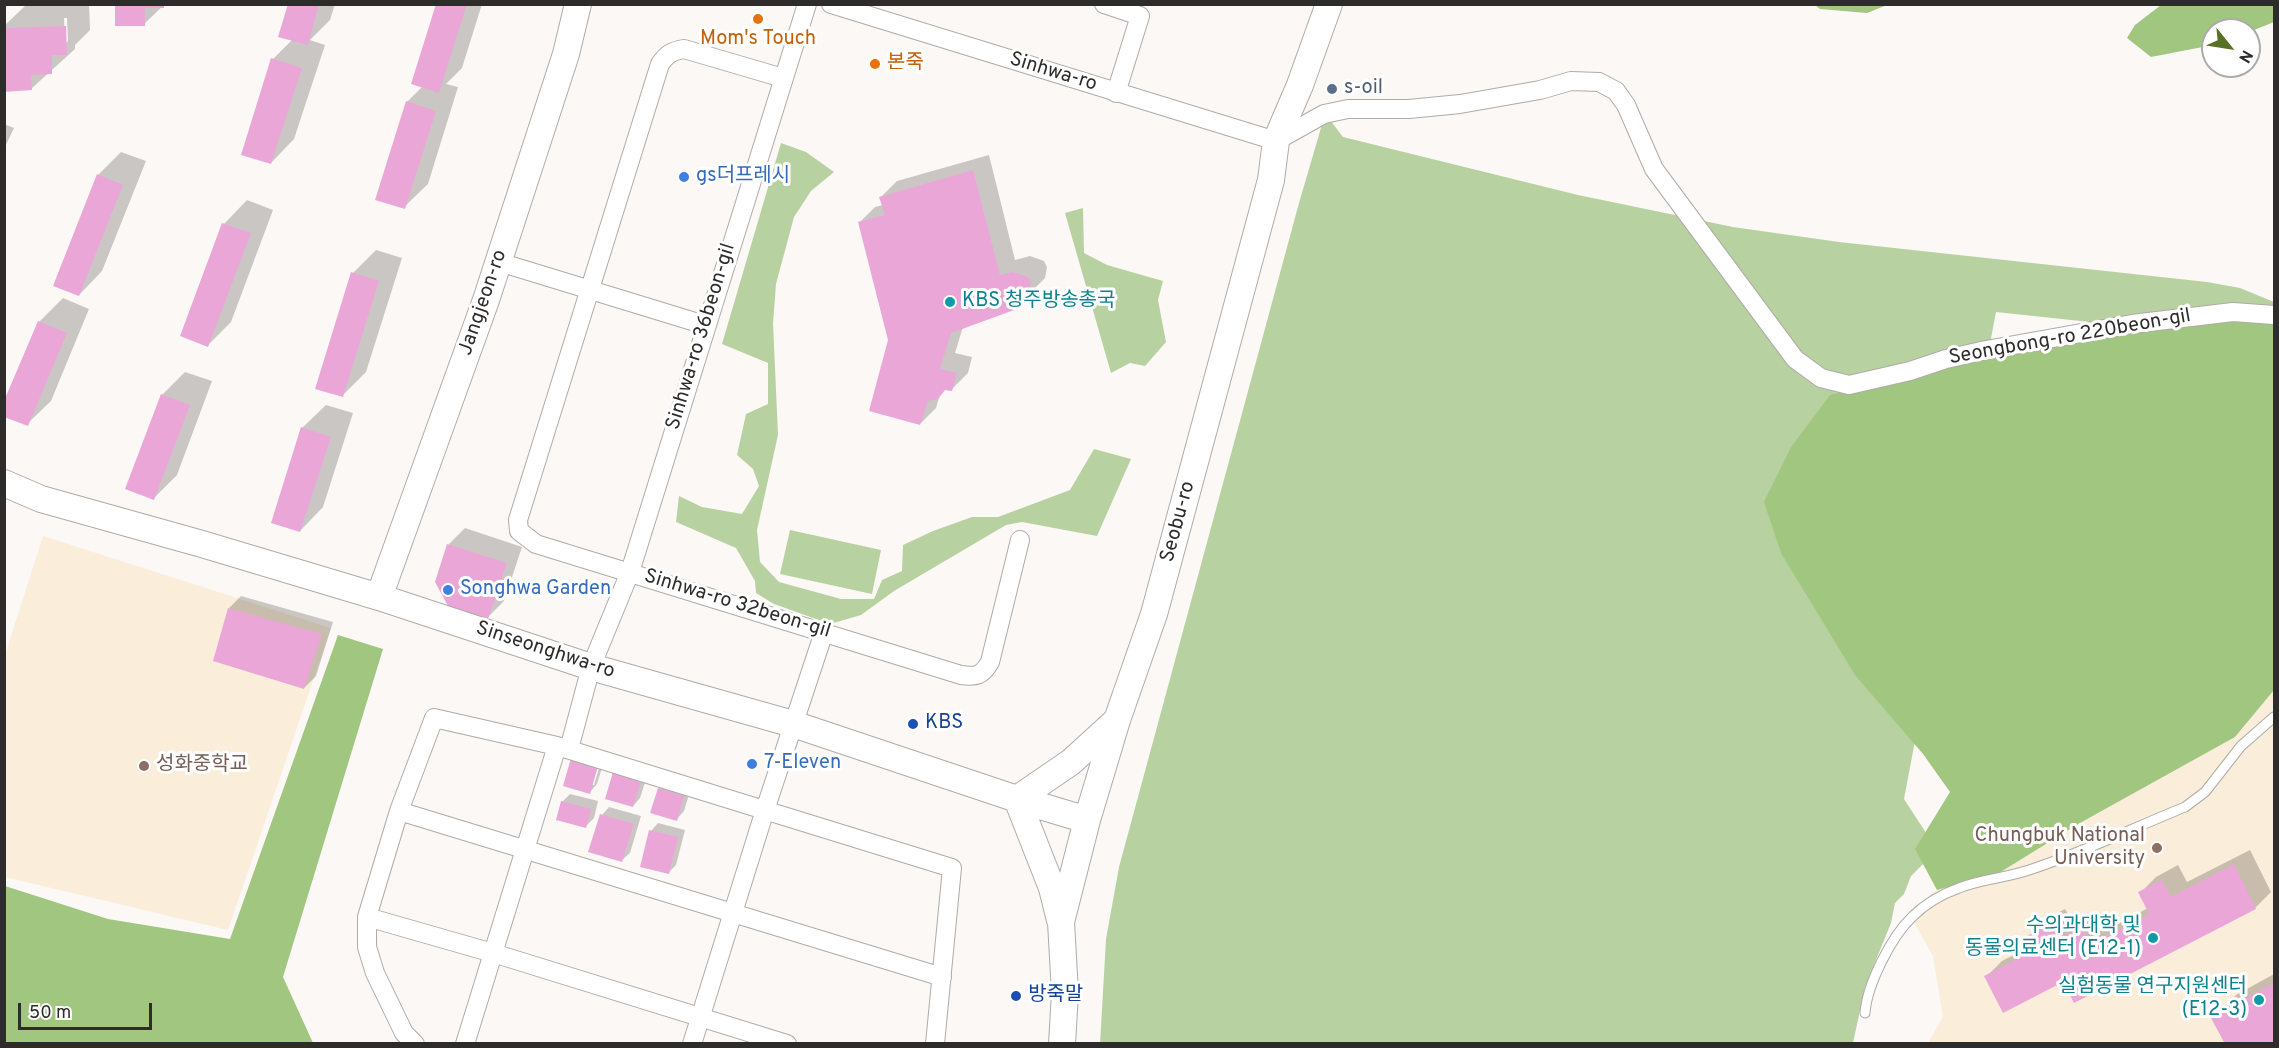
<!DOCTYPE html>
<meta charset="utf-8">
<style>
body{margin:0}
#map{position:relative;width:2279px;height:1048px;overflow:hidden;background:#fcf8f5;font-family:Overpass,sans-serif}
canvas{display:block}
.frame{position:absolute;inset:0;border:6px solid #2e2c2b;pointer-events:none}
.north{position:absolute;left:2201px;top:18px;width:60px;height:60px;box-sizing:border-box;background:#fff;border:2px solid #ababaa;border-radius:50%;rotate:120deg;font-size:16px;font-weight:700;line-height:24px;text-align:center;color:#2e2c2b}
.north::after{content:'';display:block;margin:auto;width:21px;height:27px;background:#577124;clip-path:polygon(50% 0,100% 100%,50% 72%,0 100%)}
.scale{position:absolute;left:18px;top:1003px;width:134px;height:27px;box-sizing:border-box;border:3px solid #2e2c2b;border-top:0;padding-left:8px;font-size:18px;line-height:21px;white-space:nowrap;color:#2e2c2b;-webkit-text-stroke:4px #fff;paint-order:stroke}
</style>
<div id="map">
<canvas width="2279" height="1048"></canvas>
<div class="frame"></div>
<div class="north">N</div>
<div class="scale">50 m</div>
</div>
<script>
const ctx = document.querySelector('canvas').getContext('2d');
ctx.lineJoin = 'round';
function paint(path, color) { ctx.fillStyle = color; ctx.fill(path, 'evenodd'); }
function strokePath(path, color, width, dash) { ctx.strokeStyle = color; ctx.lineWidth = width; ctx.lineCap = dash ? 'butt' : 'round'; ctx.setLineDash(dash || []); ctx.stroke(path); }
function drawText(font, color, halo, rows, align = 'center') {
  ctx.font = font + ' Overpass,"Noto Sans KR",sans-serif'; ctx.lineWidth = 6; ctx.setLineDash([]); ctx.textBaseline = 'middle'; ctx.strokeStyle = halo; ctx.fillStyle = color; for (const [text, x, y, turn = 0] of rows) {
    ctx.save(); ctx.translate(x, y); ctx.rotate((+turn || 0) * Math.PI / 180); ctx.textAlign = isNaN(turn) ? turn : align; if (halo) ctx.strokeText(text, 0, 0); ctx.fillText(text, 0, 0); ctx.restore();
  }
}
paint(new Path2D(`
 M43,536L331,628L228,930L5,877V655Z
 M2274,690V1043H1928L1943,1017L1933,956L1908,912L1937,890L1999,873L2080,823L2235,737Z`), '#faedd9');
paint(new Path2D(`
 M1327,116L1343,137L1578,195L1733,227L1839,242L2207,282L2240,288L2274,302V359L2212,335L1996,312L1904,799L1930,839L1925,862L1911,876L1904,894L1895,903L1891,923L1865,987L1853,1043L1100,1044L1106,939L1119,867L1299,203L1323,121Z
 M781,143L806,152L834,172L811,191L794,217L776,284L773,323L778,435L757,530L760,562L779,582L841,599H874L882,580L902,571L903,545L933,531L972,517H998L1070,490L1094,449L1131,459L1097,536L1022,522L1006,525L894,591L861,615L830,624L774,604L756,593L755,581L736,548L676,522L679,496L702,507L742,514L759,486L753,469L737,455L746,414L768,404V363L722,344Z
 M1083,208L1084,253L1107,265L1163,281L1158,300L1166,342L1145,366L1130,363L1111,373L1065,213Z
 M790,530L881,550L872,594L780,574Z`), '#b8d1a1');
paint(new Path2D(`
 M1815,5H1887L1867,13L1820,9Z
 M2161,5H2274V22L2249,32V30H2213V45L2151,57L2127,38L2135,25Z
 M2255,313L2274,320V690L2235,737L2080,823L1999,873L1937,890L1915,849L1950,792L1923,754L1855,675L1781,553L1764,502L1791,447L1830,395L2044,339Z
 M338,635L383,649L283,977L313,1043H5V886L108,919L230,939Z`), '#a1c680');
paint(new Path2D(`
 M89,4L90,30L75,45V49L31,89L4,90V26L25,6ZM64,18H67L68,41L65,44Z
 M116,4H165L144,24Z
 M289,4H335L330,20L310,40L325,45L294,139L271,163L273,59L293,39Z
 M437,4H482L462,68L446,84L458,87L428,184L404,207L407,102L423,86Z
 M4,124L14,128L4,149Z
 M121,152L146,161L102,271L79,295L98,175Z
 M989,155L1015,260L1030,256L1044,261L1047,267L1045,278L1016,307L963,327L955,353L972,357L968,373L952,389L946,388L940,394L936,408L920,424L889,340L859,223L875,207L883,205L881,197L897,181Z
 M247,200L273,210L231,322L208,345L224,224Z
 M376,250L402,258L366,372L342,396L353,273Z
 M63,298L89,309L51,401L27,424L39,322Z
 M185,372L212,381L177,475L154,498L162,395Z
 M326,405L353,413L323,507L300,531L302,428Z
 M465,528L522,547L504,601L488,617L436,582L449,544Z
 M241,596L333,622L316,676L304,688L229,608Z
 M580,751L605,758L597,784L590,792L565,785L573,759ZM599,758L602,759L594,785H591Z
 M648,773L640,798L633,806L607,798Z
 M667,781L691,788L684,811L677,819L659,789Z
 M570,794L598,801L594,818L586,826L562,802Z
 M609,807L641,816L630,853L622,860L602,815Z
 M658,823L685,830L676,865L669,872L651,831Z
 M2250,850L2271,892L2255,908L2064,980L1986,977L2002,961L2033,945L2029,936L2045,920L2065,909L2073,924L2098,912L2107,930L2148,908L2140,893L2156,877L2178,865L2187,882Z
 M2274,974V1044H2226L2213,1018L2236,995Z`), '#0003');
paint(new Path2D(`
 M115,4H164V8H145V26H115Z
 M288,4H319L308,45L278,37Z
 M436,4H467L439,93L411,84Z
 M66,26L67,55H52V74L31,75L32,90L4,92V28Z
 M271,58L302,68L271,164L241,155Z
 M406,101L436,111L405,209L375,200Z
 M973,170L1000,275L1013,272L1028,277L1031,283L1029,295L1017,309L951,333L940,369L957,373L952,391L945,390L938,399L928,401L920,425L869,411L888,340L858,222L885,215L879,197Z
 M97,174L123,185L79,296L53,286Z
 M222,223L251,233L208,347L180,336Z
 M351,272L379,281L343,397L315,389Z
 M38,321L67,333L28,426L4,417V401Z
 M161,394L190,405L154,500L125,489Z
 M301,427L331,437L300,532L271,523Z
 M447,544L507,563L488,619L448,606L435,582Z
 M228,608L322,634L304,689L213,661Z
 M571,758L598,766L590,794L563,786Z
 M613,772L641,781L633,807L605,799Z
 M658,788L684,796L677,821L650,813Z
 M561,801L591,809L586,828L556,820Z
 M600,814L634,824L622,862L588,852Z
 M649,830L678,837L669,874L640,867Z
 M2234,864L2256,909L2074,1003L2063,982L2003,1013L1984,976L2035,950L2027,936L2049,924L2057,939L2081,927L2091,944L2149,914L2138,892L2162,880L2171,897Z
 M2274,983V1044H2225L2211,1018Z`), '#eaa6d7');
const lane = new Path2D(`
 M1865,1013C1867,985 1891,937 1912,917C1925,904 1942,894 1959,888C1981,879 2006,878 2029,870C2082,853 2133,828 2185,807L2205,792L2241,746L2274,717`);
const street = new Path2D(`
 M831,4L1276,141L1324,114L1348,109H1409L1460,104L1540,90L1571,81L1599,82L1616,91L1626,105L1654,169L1795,359L1821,378L1849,385L1910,371L1946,359L1986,350L2132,324L2233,312L2274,315
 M1104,4L1140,16L1116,93
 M783,78L684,49C672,51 667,54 660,64L518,520L519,531L536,544L961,675C976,677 982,676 990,662L1020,540
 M499,262L705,325
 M569,749L591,667L630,572L807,4
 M399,811L942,977
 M367,917L493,953L787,1044
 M415,1044L404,1033L375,973L367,947V917L399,811L434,718L557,746L952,868L935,1044
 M465,1044L557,746
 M692,1044L765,810L824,632`);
const secondary = new Path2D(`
 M4,483L41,499L202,544L379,597L591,667L793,724L1017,799L1087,820
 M379,597L486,300L566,54L578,4
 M1017,799L1052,888L1060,920
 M1017,799L1071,762L1117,720
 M1062,1044L1065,993L1061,922L1087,820L1117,720L1154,614L1271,180L1276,141L1300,85L1329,4`);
strokePath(lane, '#afaba8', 11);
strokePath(street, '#afaba8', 20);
strokePath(secondary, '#afaba8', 28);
strokePath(lane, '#fff', 9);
strokePath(street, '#fff', 18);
strokePath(secondary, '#fff', 26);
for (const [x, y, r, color] of [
 [758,19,6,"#e8710a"],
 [875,64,6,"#e8710a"],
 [1332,89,6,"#5c6f8a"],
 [684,177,6,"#3f7fe0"],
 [950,302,6,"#0f9aa8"],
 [448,590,6,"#3f7fe0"],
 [913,724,6,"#1a4fb4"],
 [752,764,6,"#3f7fe0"],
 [144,766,6,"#8d6e63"],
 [2157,848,6,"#8d6e63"],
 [2153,938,6,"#0f9aa8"],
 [1016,996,6,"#1a4fb4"],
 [2259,1000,6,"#0f9aa8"]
]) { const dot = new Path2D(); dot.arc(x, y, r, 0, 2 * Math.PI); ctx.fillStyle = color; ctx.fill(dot); strokePath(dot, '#fff', 2); }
drawText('20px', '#c56008', '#fff', [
 ["Mom's Touch",758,40],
 ["본죽",887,64,"left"]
]);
drawText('20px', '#2e2c2b', '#fff', [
 ["Sinhwa-ro",1053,73,17],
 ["Jangjeon-ro",484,303,-71],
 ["Sinhwa-ro 36beon-gil",702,337,-73],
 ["Seongbong-ro 220beon-gil",2070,338,-10],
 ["Seobu-ro",1179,522,-75],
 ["Sinhwa-ro 32beon-gil",737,605,17],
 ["Sinseonghwa-ro",545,651,18]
]);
drawText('20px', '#4e5e75', '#fff', [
 ["s-oil",1344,89]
], 'left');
drawText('20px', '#366cbe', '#fff', [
 ["gs더프레시",696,177],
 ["Songhwa Garden",460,590],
 ["7-Eleven",764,764]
], 'left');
drawText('20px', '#0d838f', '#fff', [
 ["KBS 청주방송총국",962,302,"left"],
 ["수의과대학 및",2141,927],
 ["동물의료센터 (E12-1)",2141,950],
 ["실험동물 연구지원센터",2247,988],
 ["(E12-3)",2247,1011]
], 'right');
drawText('20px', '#164399', '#fff', [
 ["KBS",925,724],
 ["방죽말",1028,996]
], 'left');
drawText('20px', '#785e54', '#fff', [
 ["성화중학교",156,766],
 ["Chungbuk National",2145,837,"right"],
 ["University",2145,860,"right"]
], 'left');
</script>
